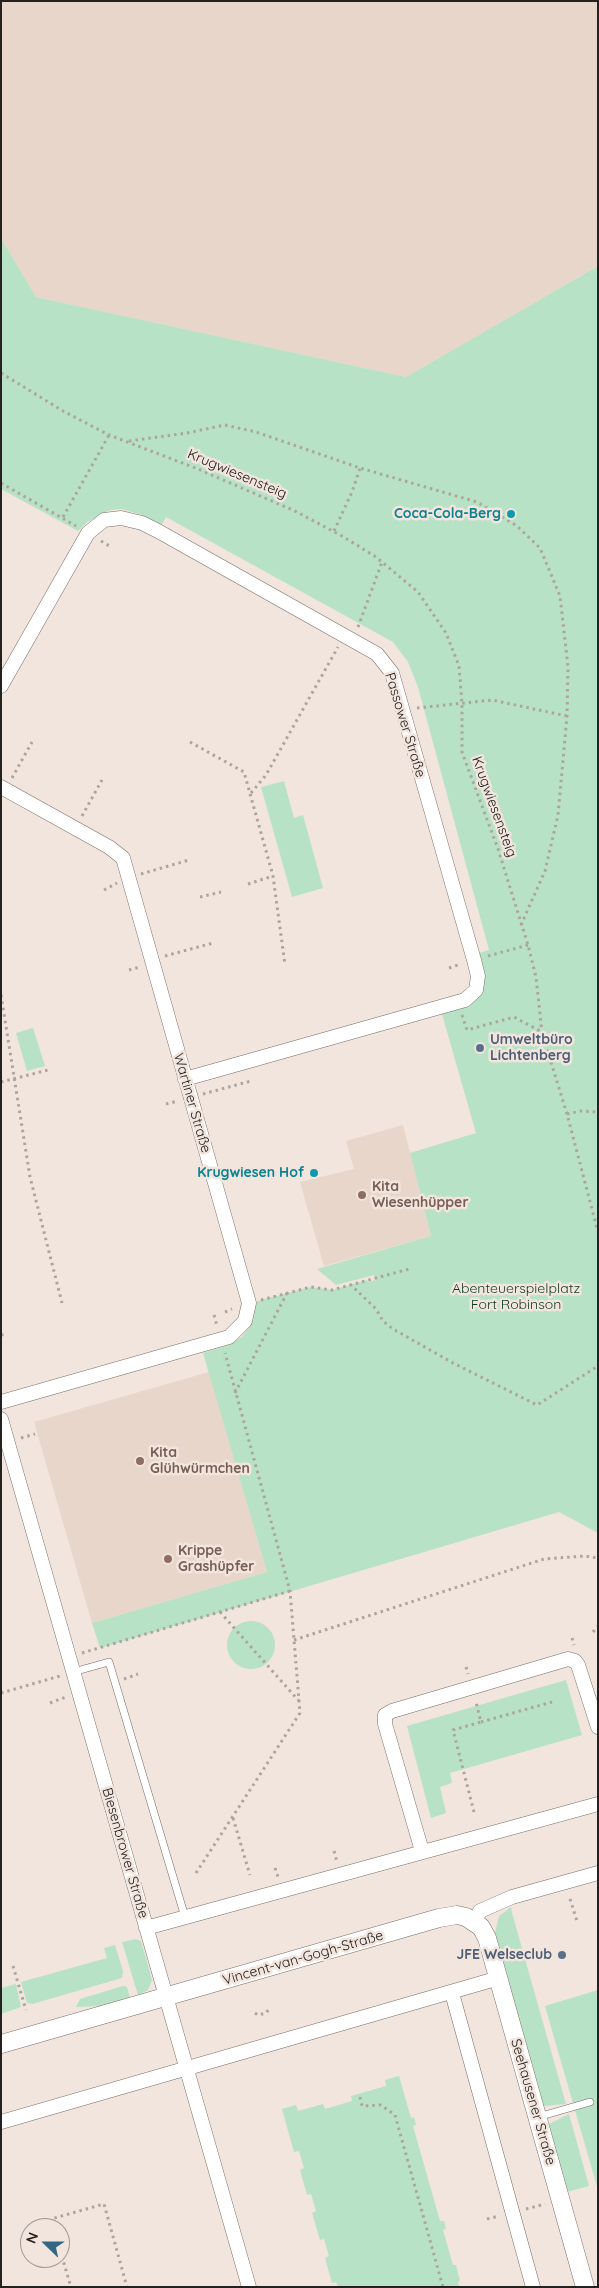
<!DOCTYPE html>
<meta charset="utf-8">
<style>
body{margin:0}
#map{position:relative;width:599px;height:2288px;overflow:hidden;background:#f1e5de;font-family:Quicksand,sans-serif}
canvas{display:block}
.frame{position:absolute;inset:0;border:2px solid #25211f;pointer-events:none}
.north{position:absolute;left:20px;top:2218px;width:50px;height:50px;box-sizing:border-box;background:#f1e5de;border:1px solid #9f9792;border-radius:50%;rotate:292deg;font-size:14px;font-weight:700;line-height:20px;text-align:center;color:#25211f}
.north::after{content:'';display:block;margin:auto;width:18px;height:22px;background:#336884;clip-path:polygon(50% 0,100% 100%,50% 72%,0 100%)}
</style>
<div id="map">
<canvas width="599" height="2288"></canvas>
<div class="frame"></div>
<div class="north">N</div>
</div>
<script>
const ctx = document.querySelector('canvas').getContext('2d');
ctx.lineJoin = 'round';
function paint(path, color) { ctx.fillStyle = color; ctx.fill(path, 'evenodd'); }
const toPath = rows => new Path2D(rows.map(r => 'M' + r).join(''));
function strokePath(path, color, width, dash) { ctx.strokeStyle = color; ctx.lineWidth = width; ctx.lineCap = dash ? 'butt' : 'round'; ctx.setLineDash(dash || []); ctx.stroke(path); }
function drawText(font, color, halo, rows, align = 'center') {
  ctx.font = font + ' Quicksand,sans-serif'; ctx.lineWidth = 5; ctx.setLineDash([]); ctx.textBaseline = 'middle'; ctx.strokeStyle = halo; ctx.fillStyle = color; for (const [text, x, y, turn = 0] of rows) {
    ctx.save(); ctx.translate(x, y); ctx.rotate((+turn || 0) * Math.PI / 180); ctx.textAlign = isNaN(turn) ? turn : align; if (halo) ctx.strokeText(text, 0, 0); ctx.fillText(text, 0, 0); ctx.restore();
  }
}
const built = toPath([
 [1,1,598,1,598,266,406,377,36,297,1,238],
 [403,1125,431,1236,324,1266,300,1182,354,1169,346,1141],
 [209,1372,267,1572,92,1623,34,1422]
]);
const green = toPath([
 [1,238,36,297,406,377,598,266,598,1533,559,1512,100,1648,92,1623,267,1572,203,1353,229,1345,242,1337,253,1322,257,1301,311,1287,332,1290,367,1280,368,1282,376,1280,374,1275,336,1285,317,1269,431,1236,410,1153,476,1133,442,1014,469,1006,481,994,485,977,479,953,489,950,418,687,408,662,393,642,166,517,161,526,142,515,122,509,110,510,87,522,78,531,1,489],
 [284,781,294,818,303,815,323,888,292,897,261,787],
 [33,1028,45,1066,27,1071,16,1033],
 '227 1645a24 24 0 1 1 48 0a24 24 0 1 1-48 0Z',
 [566,1680,582,1735,450,1773,452,1783,440,1787,446,1813,431,1818,407,1726],
 [511,1907,512,1913,566,2104,543,2106,495,1933,499,1916],
 [136,1939,141,1941,152,1980,148,1990,138,1995,122,1942],
 [115,1945,123,1971,122,1978,32,2004,27,2003,21,1982,107,1958,104,1948],
 [16,1984,21,2007,1,2014,1,1988],
 [123,1986,127,1987,130,1998,99,2006,76,2007,80,1999],
 [598,1990,598,2190,545,2006],
 [399,2076,411,2118,414,2117,416,2125,413,2126,440,2221,444,2221,446,2229,443,2230,453,2265,456,2265,460,2281,458,2282,459,2287,338,2287,336,2282,332,2283,325,2258,329,2256,324,2239,320,2240,312,2213,316,2211,311,2194,307,2195,300,2170,304,2168,299,2151,294,2152,282,2109,296,2105,298,2111,323,2104,325,2109,352,2101,351,2096,386,2086,385,2080],
 [569,2114,589,2186,567,2192,549,2124]
]);
const path = toPath([
 [1,373,63,411,109,435,198,469,295,511,342,536,376,557,418,592,446,633,459,666,462,704,462,752,498,849,528,945,536,977,542,1033,567,1114,598,1232],
 [129,441,187,433,225,425,256,432,360,468,477,502,517,526,540,548,560,596,568,667,567,716,558,815,545,871,521,925],
 [1,483,76,526],
 [63,517,109,435],
 [334,531,352,492,360,468],
 [101,541,111,547],
 [358,627,382,562],
 [417,708,492,700,567,716],
 [190,742,244,772,273,876,285,965],
 [12,778,32,742],
 [251,793,266,775,338,647],
 [82,816,102,780],
 [141,874,189,860],
 [248,884,273,876],
 [104,890,117,883],
 [200,897,221,892],
 [165,956,213,943],
 [488,956,528,945],
 [449,968,461,964],
 [129,970,140,967],
 [1,995,30,1177,62,1303],
 [462,1015,467,1030,514,1017,542,1032],
 [1,1082,48,1070],
 [203,1094,251,1081],
 [166,1104,178,1101],
 [567,1114,581,1111,598,1112],
 [350,1284,376,1309,383,1321,393,1329,453,1363,537,1405,598,1366],
 [261,1300,311,1287,332,1290,409,1269],
 [225,1312,232,1309],
 [214,1315,217,1326],
 [1,1335,6,1334],
 [235,1393,287,1293],
 [21,1438,35,1434],
 [220,1612,299,1701],
 [593,1632,598,1626],
 [572,1638,574,1645],
 [294,1640,544,1559,585,1556,598,1558],
 [82,1653,290,1591],
 [466,1667,468,1674],
 [124,1679,138,1674],
 [1,1693,60,1676],
 [50,1703,66,1697],
 [481,1722,552,1702],
 [474,1812,453,1730,481,1722,476,1702],
 [233,1818,250,1875],
 [334,1851,337,1862],
 [275,1868,278,1877],
 [196,1873,300,1713,290,1591,225,1353],
 [570,1899,577,1921],
 [13,1966,26,2010],
 [255,2013,258,2015,266,2013,269,2009],
 [360,2097,362,2106,381,2105,395,2115,443,2287],
 [526,2209,545,2204],
 [487,2219,499,2216],
 [54,2228,51,2219,104,2204,127,2287],
 [60,2250,71,2287]
]);
const service = toPath([
 [73,1672,109,1662,185,1917],
 [538,2117,590,2102]
]);
const minor = toPath([
 [1,686,88,533,104,520,121,518,142,523,158,531,377,654,392,673,474,960,478,976,476,990,465,1000,185,1079],
 [1,787,109,847,123,858,249,1303,245,1321,229,1337,1,1402],
 [1,1419,249,2287],
 [422,1851,385,1724,385,1715,392,1711,568,1659,575,1661,578,1665,598,1727],
 [475,1921,480,1911,512,1897,598,1873],
 [146,1928,598,1804],
 [452,1993,533,2287],
 [1,2122,499,1978]
]);
const tertiary = toPath([
 [1,2044,439,1918,457,1915,466,1917,481,1927,487,1938,585,2287]
]);
const markers = [
 [511,514,5,"#0f9aa8"],
 [480,1048,5,"#5c6f8a"],
 [314,1173,5,"#0f9aa8"],
 [362,1195,5,"#8d6e63"],
 [140,1461,5,"#8d6e63"],
 [168,1559,5,"#8d6e63"],
 [562,1955,5,"#5c6f8a"]
];
const streetNames = [
 ["Krugwiesensteig",237,474,23],
 ["Passower Straße",405,725,73],
 ["Krugwiesensteig",494,807,70],
 ["Wartiner Straße",192,1103,74],
 ["Biesenbrower Straße",125,1853,74],
 ["Vincent-van-Gogh-Straße",303,1958,-16],
 ["Seehausener Straße",533,2102,74]
];
const cultureNames = [
 ["Coca-Cola-Berg",501,514],
 ["Krugwiesen Hof",304,1173]
];
const serviceNames = [
 ["Umweltbüro",490,1040],
 ["Lichtenberg",490,1056],
 ["JFE Welseclub",552,1955,"right"]
];
const educationNames = [
 ["Kita",372,1187],
 ["Wiesenhüpper",372,1203],
 ["Kita",150,1453],
 ["Glühwürmchen",150,1469],
 ["Krippe",178,1551],
 ["Grashüpfer",178,1567]
];
const parkNames = [
 ["Abenteuerspielplatz",516,1289],
 ["Fort Robinson",516,1305]
];
paint(built, '#e8d6ca');
paint(green, '#b7e2c5');
strokePath(service, '#776d67', 8);
strokePath(minor, '#776d67', 15);
strokePath(tertiary, '#776d67', 19);
strokePath(path, '#ada49e', 3, [2.5, 4]);
strokePath(service, '#fff', 7);
strokePath(minor, '#fff', 14);
strokePath(tertiary, '#fff', 18);
for (const [x, y, r, color] of markers) { const dot = new Path2D(); dot.arc(x, y, r, 0, 2 * Math.PI); ctx.fillStyle = color; ctx.fill(dot); strokePath(dot, '#f1e5de', 2); }
drawText('14px', '#25211f', '#f1e5de', streetNames);
drawText('bold 14px', '#0d838f', '#f1e5de', cultureNames, 'right');
drawText('bold 14px', '#4e5e75', '#f1e5de', serviceNames, 'left');
drawText('bold 14px', '#785e54', '#f1e5de', educationNames, 'left');
drawText('14px', '#0a3b22', '#f1e5de', parkNames);
</script>
